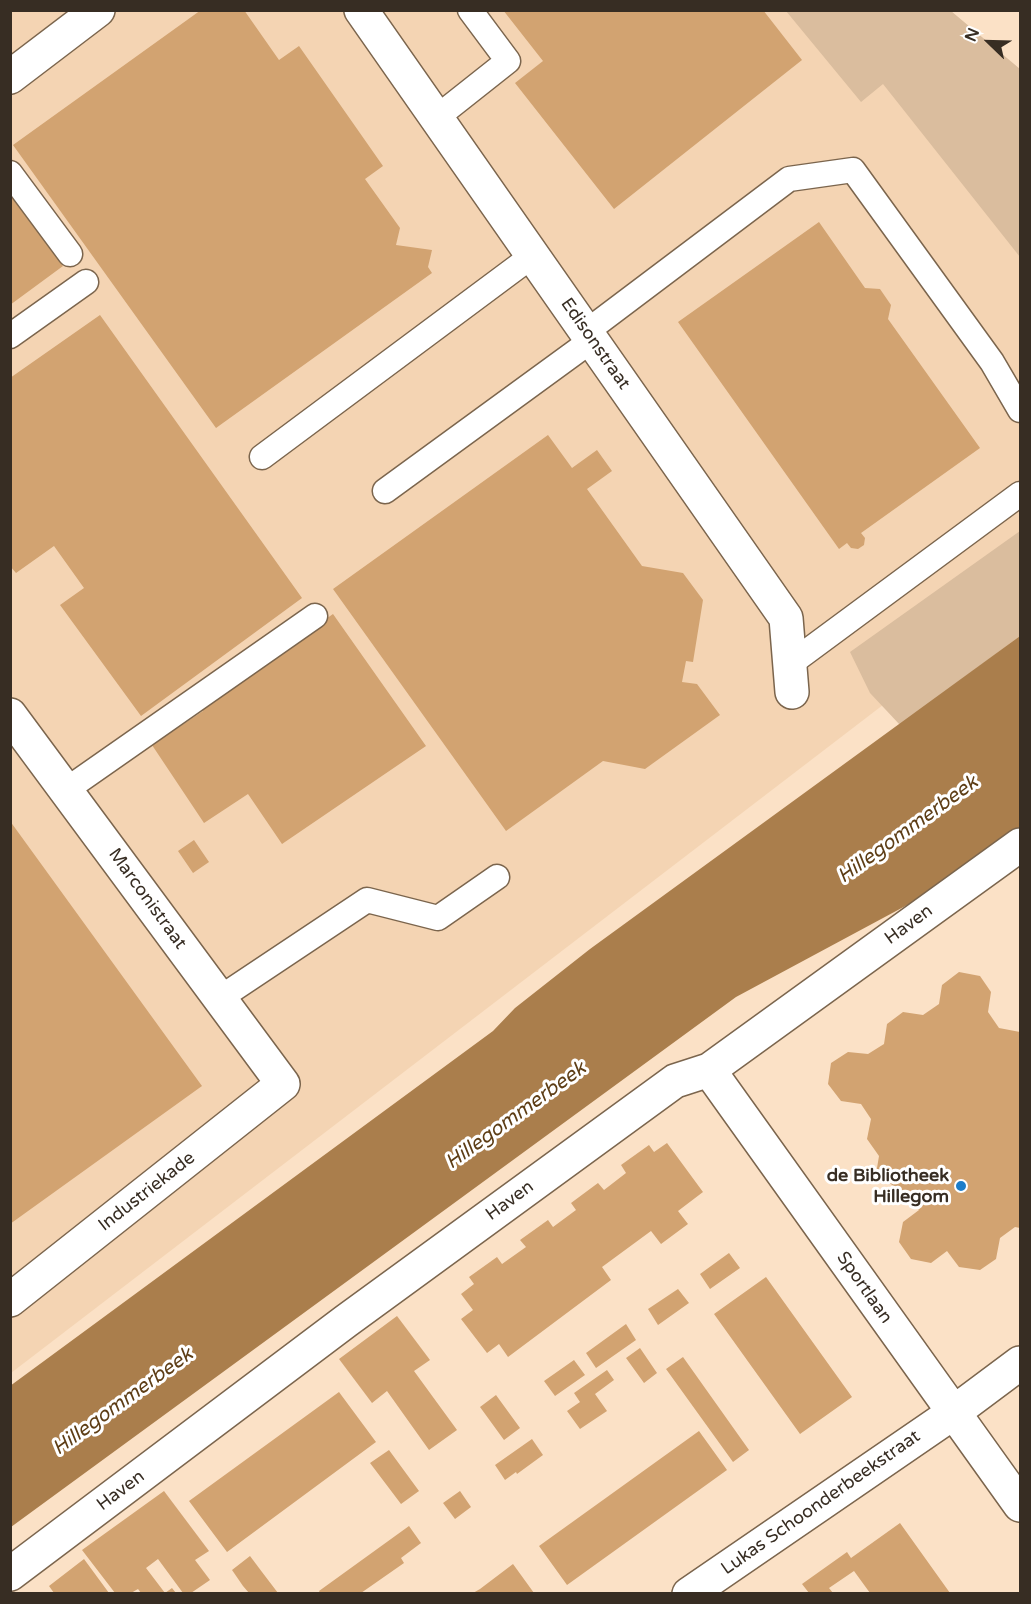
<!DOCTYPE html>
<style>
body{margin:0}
#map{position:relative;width:1031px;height:1604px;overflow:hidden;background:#fbe1c6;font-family:"Varela Round",sans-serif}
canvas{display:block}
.frame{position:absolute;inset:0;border:12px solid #372d23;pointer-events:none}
.north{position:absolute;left:959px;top:12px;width:60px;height:60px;-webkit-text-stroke:4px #fff;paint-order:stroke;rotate:293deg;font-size:16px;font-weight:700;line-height:24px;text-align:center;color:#372d23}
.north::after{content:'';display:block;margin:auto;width:21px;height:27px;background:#372d23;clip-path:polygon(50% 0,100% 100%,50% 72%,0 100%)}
</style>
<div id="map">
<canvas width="1031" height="1604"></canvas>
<div class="frame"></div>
<div class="north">N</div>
</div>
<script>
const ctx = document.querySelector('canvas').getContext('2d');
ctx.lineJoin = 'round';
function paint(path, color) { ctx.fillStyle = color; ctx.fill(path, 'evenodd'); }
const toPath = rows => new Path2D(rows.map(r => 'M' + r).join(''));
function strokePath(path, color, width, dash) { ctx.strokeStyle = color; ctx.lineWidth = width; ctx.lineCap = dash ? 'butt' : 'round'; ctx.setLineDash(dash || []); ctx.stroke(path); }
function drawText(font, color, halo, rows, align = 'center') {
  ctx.font = font + ' "Varela Round",sans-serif'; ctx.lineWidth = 6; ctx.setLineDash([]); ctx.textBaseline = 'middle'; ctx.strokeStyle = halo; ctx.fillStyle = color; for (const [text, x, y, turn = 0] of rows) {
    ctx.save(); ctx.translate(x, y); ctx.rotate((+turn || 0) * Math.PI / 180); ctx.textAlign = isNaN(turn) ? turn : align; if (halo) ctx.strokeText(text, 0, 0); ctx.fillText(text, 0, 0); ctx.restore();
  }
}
const built = toPath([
 [11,11,915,11,1020,130,1020,600,11,1373]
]);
const green = toPath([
 [786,11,951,11,1020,69,1020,257,883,84,861,102],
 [1020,531,1020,636,900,725,870,693,850,652]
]);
const water = toPath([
 [1020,636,1020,827,937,889,736,997,11,1527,10,1386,493,1031,515,1008,590,949]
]);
const building = toPath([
 [201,10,244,10,279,60,299,46,383,166,365,179,400,228,396,245,432,250,428,267,432,273,216,428,13,145],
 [503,10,763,10,802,60,614,209,515,83,543,61],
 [10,195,63,266,10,305],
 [819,222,865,288,880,289,891,305,888,319,980,448,861,533,865,538,864,545,858,549,851,548,847,543,839,549,678,322],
 [100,315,302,598,141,716,60,605,84,588,54,546,16,573,10,566,10,378],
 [548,435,572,468,597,450,612,471,587,489,642,566,683,573,703,600,693,662,686,661,682,682,697,684,720,715,645,769,603,761,506,831,333,589],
 [333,614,426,746,282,844,248,794,204,823,152,745,203,711,201,709,235,683],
 [10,821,202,1086,10,1224],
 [194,840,209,862,193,873,178,851],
 [959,972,980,976,991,992,988,1012,999,1028,1020,1032,1020,1228,1015,1227,1000,1238,996,1259,980,1270,959,1267,947,1251,931,1263,911,1259,899,1242,903,1222,919,1210,907,1195,876,1174,879,1156,867,1139,871,1119,861,1104,841,1101,828,1084,831,1063,848,1052,868,1054,884,1044,887,1024,903,1012,923,1015,939,1004,942,985],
 [667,1143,703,1192,678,1211,688,1224,661,1244,651,1231,602,1267,611,1280,508,1357,499,1344,487,1353,461,1319,473,1310,461,1294,474,1284,469,1277,497,1257,502,1264,526,1247,520,1240,548,1220,553,1227,576,1210,571,1203,598,1183,604,1190,626,1173,621,1165,649,1145,654,1152],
 [729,1253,740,1268,710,1289,700,1274],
 [766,1277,852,1397,800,1434,714,1314],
 [678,1289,689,1303,658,1325,648,1309],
 [397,1316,430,1360,414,1371,457,1430,429,1450,387,1391,372,1403,339,1359],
 [626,1324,636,1340,596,1368,586,1353],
 [640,1348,657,1373,644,1383,626,1358],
 [683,1357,749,1450,733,1462,666,1369],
 [574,1360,585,1375,555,1396,544,1381],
 [607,1370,614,1380,595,1394,607,1411,580,1429,567,1411,580,1402,574,1393],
 [339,1392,376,1442,227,1552,189,1501],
 [496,1395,520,1428,504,1440,480,1407],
 [699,1431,727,1470,567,1585,539,1546],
 [532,1439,543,1455,517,1474,516,1472,505,1480,495,1465],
 [389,1450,419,1491,401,1504,370,1463],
 [164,1491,209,1551,195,1560,210,1580,191,1593,183,1593,158,1559,146,1568,165,1593,172,1588,176,1593,141,1593,138,1589,131,1593,115,1593,82,1550],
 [460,1491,471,1507,455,1519,443,1503],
 [900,1523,950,1593,870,1593,854,1571,829,1588,833,1593,809,1593,802,1584,847,1552,851,1558],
 [409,1526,421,1543,401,1558,404,1563,361,1593,320,1593,319,1591],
 [250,1556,262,1572,278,1593,249,1593,243,1586,232,1570],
 [84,1559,109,1593,54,1593,49,1586],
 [513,1564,534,1593,473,1593,480,1589]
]);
const lane = toPath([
 [436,118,508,61,470,10],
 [10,173,70,254],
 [586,332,789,179,853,170,992,362,1020,410],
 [10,336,86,282],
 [262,457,532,256],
 [385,491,592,340],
 [790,664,1020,494],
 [66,790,315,616],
 [220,998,367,900,438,918,497,877]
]);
const street = toPath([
 [361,10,786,618,792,692],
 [10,77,98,10],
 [10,715,283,1084,10,1300],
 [709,1070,1020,1505],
 [10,1574,346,1321,675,1081,709,1070,1020,845],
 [689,1594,953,1413,1020,1363]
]);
const markers = [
 [961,1186,6,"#1c7dc9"]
];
const streetNames = [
 ["Edisonstraat",595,344,55],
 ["Marconistraat",147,899,54],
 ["Haven",909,925,-36],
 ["Industriekade",147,1192,-38],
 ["Haven",510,1201,-36],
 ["Sportlaan",864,1288,55],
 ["Haven",121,1491,-37],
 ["Lukas Schoonderbeekstraat",821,1503,-35]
];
const poiNames = [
 ["de Bibliotheek",949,1176],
 ["Hillegom",949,1197]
];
const waterNames = [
 ["Hillegommerbeek",908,830,-36],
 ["Hillegommerbeek",516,1116,-36],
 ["Hillegommerbeek",123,1402,-36]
];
paint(built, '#f4d4b3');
paint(green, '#dabd9e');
paint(water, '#aa7e4c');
paint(building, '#d2a371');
strokePath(lane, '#7b654d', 27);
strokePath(street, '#7b654d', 36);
strokePath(lane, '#fff', 24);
strokePath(street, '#fff', 33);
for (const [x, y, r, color] of markers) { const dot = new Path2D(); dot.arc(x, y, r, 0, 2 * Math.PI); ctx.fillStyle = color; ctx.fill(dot); strokePath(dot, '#fff', 2); }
drawText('18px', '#372d23', '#fff', streetNames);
drawText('bold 18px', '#372d23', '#fff', poiNames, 'right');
drawText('italic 20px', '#5d3d15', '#fff', waterNames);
</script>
